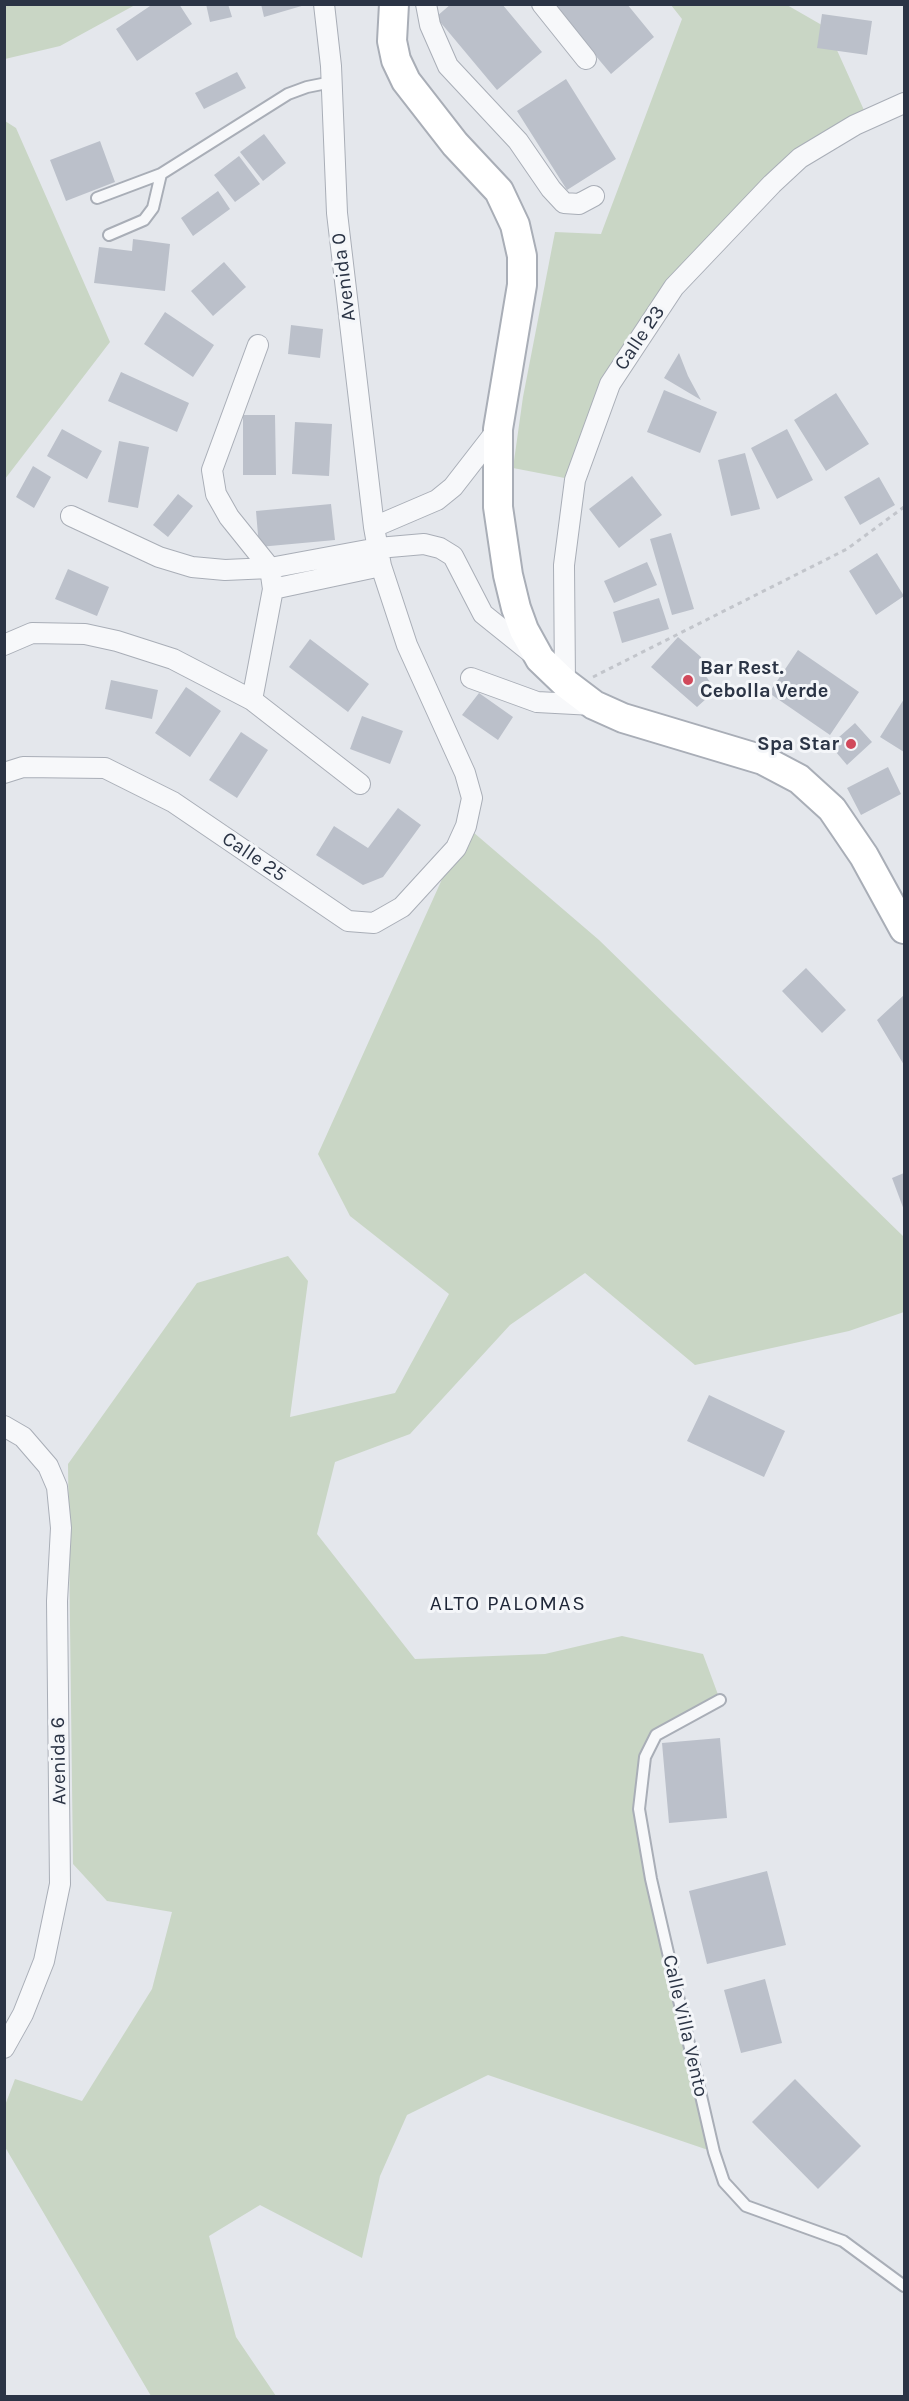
<!DOCTYPE html>
<style>
body{margin:0}
#map{position:relative;width:909px;height:2401px;overflow:hidden;background:#e4e7ec;font-family:Karla,sans-serif}
canvas{display:block}
.frame{position:absolute;inset:0;border:6px solid #2b3445;pointer-events:none}
</style>
<div id="map">
<canvas width="909" height="2401"></canvas>
<div class="frame"></div>
</div>
<script>
const ctx = document.querySelector('canvas').getContext('2d');
ctx.lineJoin = 'round';
function paint(path, color) { ctx.fillStyle = color; ctx.fill(path, 'evenodd'); }
const toPath = rows => new Path2D(rows.map(r => 'M' + r).join(''));
function strokePath(path, color, width, dash) { ctx.strokeStyle = color; ctx.lineWidth = width; ctx.lineCap = dash ? 'butt' : 'round'; ctx.setLineDash(dash || []); ctx.stroke(path); }
function drawText(font, color, halo, rows, align = 'center') {
  ctx.font = font + ' Karla,sans-serif'; ctx.lineWidth = 6; ctx.setLineDash([]); ctx.textBaseline = 'middle'; ctx.strokeStyle = halo; ctx.fillStyle = color; for (const [text, x, y, turn = 0] of rows) {
    ctx.save(); ctx.translate(x, y); ctx.rotate((+turn || 0) * Math.PI / 180); ctx.textAlign = isNaN(turn) ? turn : align; if (halo) ctx.strokeText(text, 0, 0); ctx.fillText(text, 0, 0); ctx.restore();
  }
}
const green = toPath([
 [4,5,5,4,135,5,60,46,5,59],
 [671,5,787,5,827,28,868,119,740,215,610,384,575,480,513,468,523,397,555,232,601,234,682,19],
 [5,121,16,128,110,342,5,479],
 [466,826,599,940,904,1237,904,1312,849,1331,695,1365,585,1273,510,1325,410,1434,335,1462,317,1534,415,1659,545,1654,622,1636,703,1654,720,1700,656,1735,645,1757,639,1809,714,2152,488,2075,407,2115,380,2176,362,2258,260,2205,209,2236,236,2337,276,2396,151,2396,5,2147,4,2108,15,2079,82,2101,152,1989,172,1912,107,1901,73,1864,68,1464,197,1283,288,1256,308,1281,290,1417,395,1393,449,1294,350,1216,318,1154]
]);
const building = toPath([
 [153,4,179,4,192,24,137,61,116,29],
 [206,4,228,4,232,17,210,22],
 [261,4,305,4,305,5,264,17],
 [451,4,502,4,542,52,497,90,436,17],
 [552,4,627,4,654,37,611,74],
 [822,14,872,21,867,55,817,48],
 [237,72,246,88,204,109,195,93],
 [566,79,616,159,567,190,517,111],
 [264,134,286,163,263,181,240,152],
 [100,141,115,182,66,201,50,160],
 [239,156,260,184,235,202,214,175],
 [218,191,230,209,193,236,181,218],
 [133,239,170,244,165,291,94,283,99,247,132,251],
 [224,262,246,287,213,316,191,291],
 [165,312,214,345,193,377,144,344],
 [291,325,323,329,320,358,288,354],
 [679,353,688,376,701,400,664,378],
 [121,372,189,403,177,432,108,401],
 [664,390,717,412,700,453,647,432],
 [836,393,869,444,826,471,794,420],
 [243,415,275,415,276,475,243,475],
 [295,422,332,424,329,476,292,474],
 [62,429,102,451,87,479,47,456],
 [787,429,813,480,777,499,751,448],
 [119,441,149,447,138,508,108,502],
 [745,453,760,509,731,516,718,460],
 [33,466,51,477,34,508,16,497],
 [632,476,662,515,619,548,589,509],
 [879,477,895,505,860,525,844,497],
 [178,494,193,506,168,537,153,525],
 [331,504,335,540,259,547,256,511],
 [671,533,694,609,672,615,650,539],
 [877,553,904,596,876,615,849,571],
 [647,562,657,585,614,603,604,581],
 [68,569,109,587,97,616,55,599],
 [659,598,669,629,622,643,613,612],
 [678,637,701,657,702,671,716,690,697,707,651,667],
 [310,639,369,684,348,712,289,667],
 [798,650,859,692,830,735,769,693],
 [111,680,158,690,152,719,105,709],
 [186,687,221,711,190,757,155,733],
 [479,693,513,717,498,740,462,715],
 [904,699,904,752,880,737],
 [362,716,403,731,390,764,350,749],
 [855,723,872,742,847,765,830,745],
 [241,732,268,750,237,798,209,780],
 [888,767,901,794,861,815,847,788],
 [398,808,421,825,383,877,363,885,316,855,334,826,368,848],
 [806,968,846,1010,822,1033,782,991],
 [904,995,904,1065,877,1020],
 [904,1173,904,1210,892,1178],
 [709,1395,785,1431,764,1477,687,1441],
 [720,1738,727,1818,669,1823,662,1743],
 [767,1871,786,1945,707,1964,689,1891],
 [765,1979,782,2043,741,2053,724,1990],
 [795,2079,861,2146,818,2189,752,2122]
]);
const path = toPath([
 [593,677,847,549,904,507]
]);
const service = toPath([
 [97,198,161,174,288,94,307,87,332,82],
 [109,235,144,220,153,208,161,174],
 [720,1700,656,1735,645,1757,639,1809,651,1879,714,2152,724,2182,746,2206,843,2241,904,2286]
]);
const minor = toPath([
 [426,4,430,25,448,66,518,141,551,189,564,203,579,204,594,196],
 [542,4,586,59],
 [71,516,159,557,192,567,225,570,270,568,378,548,424,544,440,548,453,556,483,614,534,655],
 [374,527,437,500,453,487,498,429],
 [273,589,381,566],
 [4,645,32,633,85,634,117,641,173,659,252,700,360,784],
 [471,678,537,702,593,705],
 [565,683,564,565,575,480,610,384,674,287,772,184,800,158,855,125,904,103],
 [252,700,273,589,270,568,229,517,216,494,212,470,258,345],
 [4,773,23,767,105,768,173,802,348,921,374,923,402,907,456,848,466,826,472,798,465,773,407,645,381,566,374,527,337,213,331,66,324,4],
 [4,1426,23,1437,48,1466,57,1487,61,1528,57,1601,60,1884,44,1961,23,2014,4,2048]
]);
const secondary = toPath([
 [394,4,392,41,396,60,406,81,455,144,499,191,515,225,522,256,522,285,498,429,498,507,508,575,516,608,524,630,540,659,565,683,594,705,623,718,763,760,799,779,832,809,864,856,904,929]
]);
const markers = [
 [688,680,6,"#d1495b"],
 [851,744,6,"#d1495b"]
];
const streetNames = [
 ["Avenida 0",344,277,-97],
 ["Calle 23",640,338,-56],
 ["Calle 25",254,857,34],
 ["Avenida 6",59,1761,-91],
 ["Calle Villa Vento",685,2026,77]
];
const poiNames = [
 ["Bar Rest.",700,668],
 ["Cebolla Verde",700,691],
 ["Spa Star",839,744,"right"]
];
const neighbourhoodNames = [
 ["ALTO PALOMAS",508,1604]
];
paint(green, '#c9d6c5');
paint(building, '#bbc0ca');
strokePath(service, '#a9aeb7', 14);
strokePath(minor, '#a9aeb7', 22);
strokePath(secondary, '#a9aeb7', 32);
strokePath(path, '#c2c5cb', 3, [4.5, 4.5]);
strokePath(service, '#f7f8fa', 10);
strokePath(minor, '#f7f8fa', 20);
strokePath(secondary, '#fff', 28);
for (const [x, y, r, color] of markers) { const dot = new Path2D(); dot.arc(x, y, r, 0, 2 * Math.PI); ctx.fillStyle = color; ctx.fill(dot); strokePath(dot, '#f4f6f9', 2); }
drawText('20px', '#2b3445', '#f4f6f9', streetNames);
drawText('bold 20px', '#2b3445', '#f4f6f9', poiNames, 'left');
ctx.letterSpacing = '1.5px';
drawText('21px', '#1d2536', '#f4f6f9', neighbourhoodNames);
ctx.letterSpacing = '0px';
</script>
